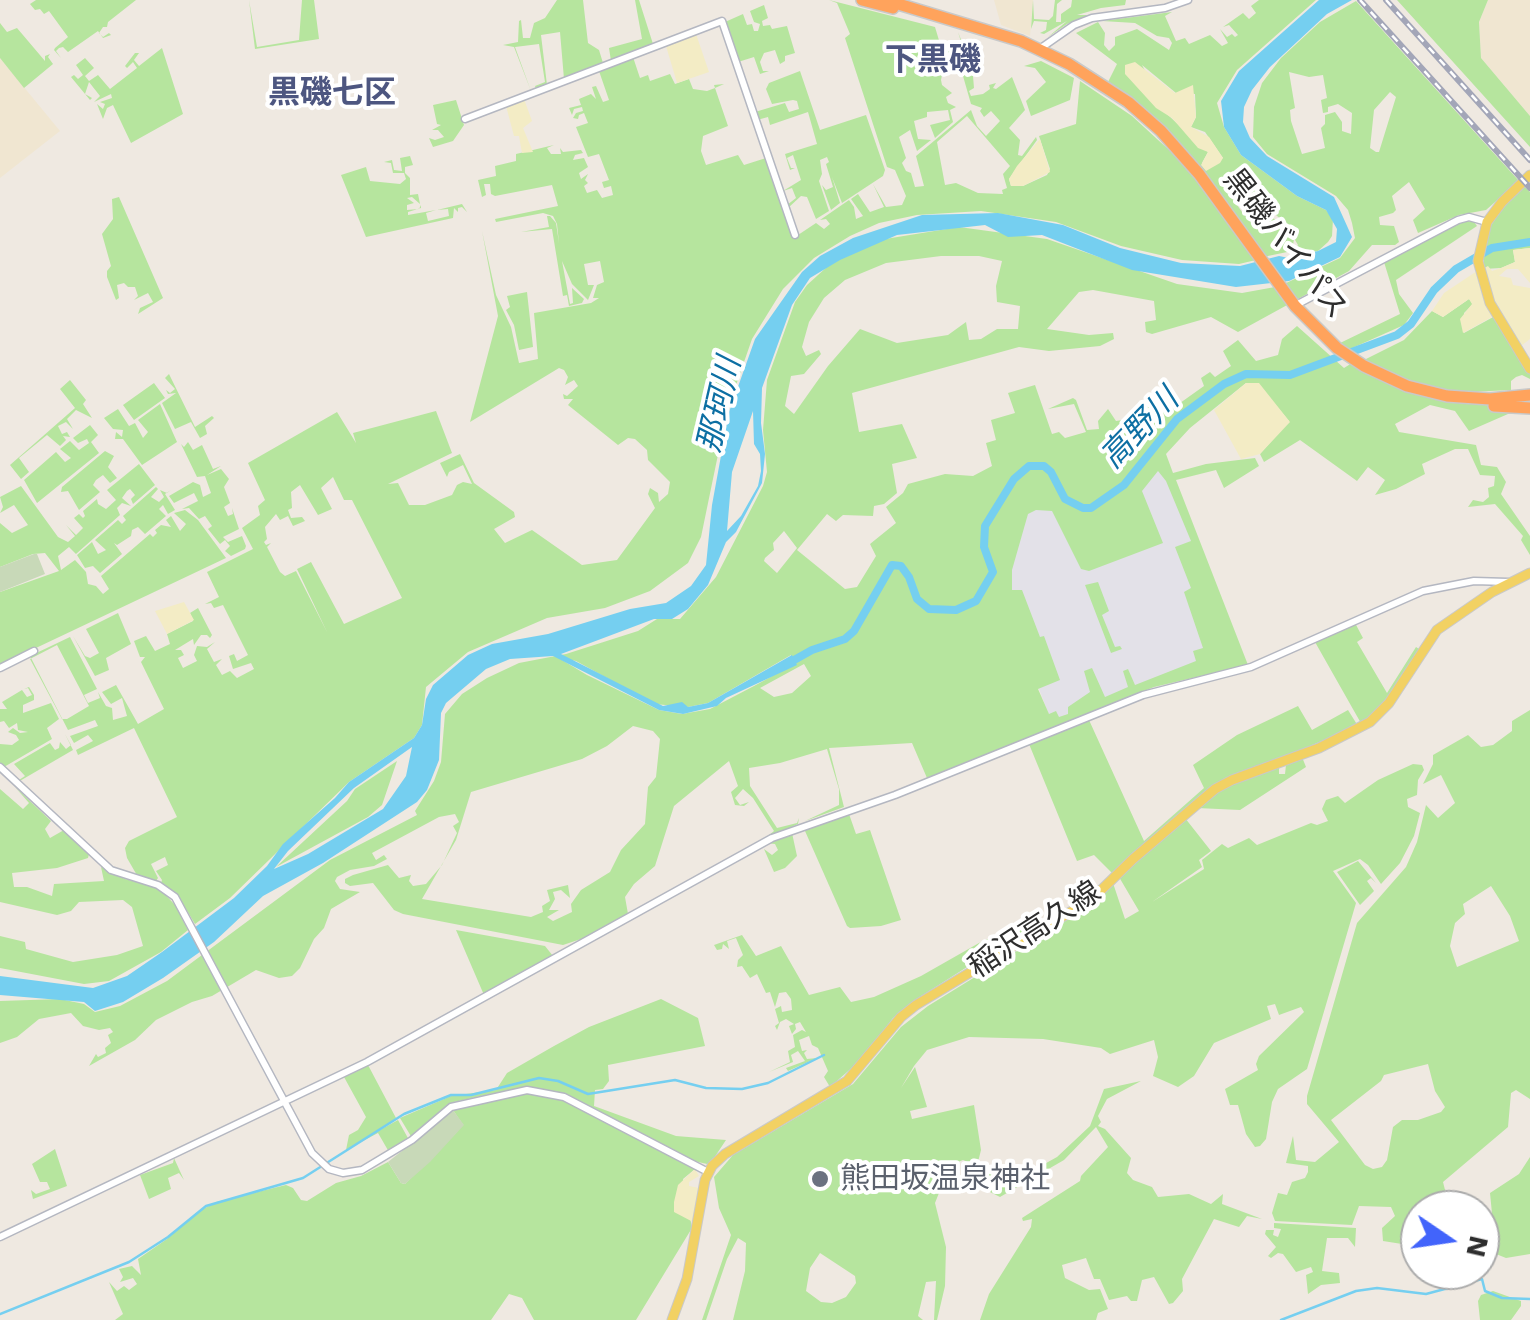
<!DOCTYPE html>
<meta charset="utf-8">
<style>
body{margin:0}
#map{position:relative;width:1530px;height:1320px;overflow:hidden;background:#efe9e1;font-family:"Work Sans",sans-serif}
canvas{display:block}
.north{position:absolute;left:1400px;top:1190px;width:100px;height:100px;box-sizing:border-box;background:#fff;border:2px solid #ababab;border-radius:50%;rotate:103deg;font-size:28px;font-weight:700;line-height:40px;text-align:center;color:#2e2e2e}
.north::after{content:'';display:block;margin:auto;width:35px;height:45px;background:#4264fb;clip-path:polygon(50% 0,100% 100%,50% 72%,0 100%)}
</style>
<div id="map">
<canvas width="1530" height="1320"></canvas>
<div class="north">N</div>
</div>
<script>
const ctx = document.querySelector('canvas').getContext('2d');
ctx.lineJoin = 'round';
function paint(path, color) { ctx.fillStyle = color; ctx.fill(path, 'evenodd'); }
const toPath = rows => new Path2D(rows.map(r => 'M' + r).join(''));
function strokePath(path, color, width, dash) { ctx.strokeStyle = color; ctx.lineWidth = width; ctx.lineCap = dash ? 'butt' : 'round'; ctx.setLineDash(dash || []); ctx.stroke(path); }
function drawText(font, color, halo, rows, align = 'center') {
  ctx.font = font + ' "Work Sans","Noto Sans JP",sans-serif'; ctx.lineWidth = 8; ctx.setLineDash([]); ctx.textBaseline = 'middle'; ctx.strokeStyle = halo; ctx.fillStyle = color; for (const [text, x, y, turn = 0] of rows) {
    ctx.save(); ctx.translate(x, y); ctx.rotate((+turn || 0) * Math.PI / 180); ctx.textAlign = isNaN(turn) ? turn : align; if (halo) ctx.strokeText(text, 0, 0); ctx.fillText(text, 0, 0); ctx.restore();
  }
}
const industrial = toPath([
 [1158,469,1171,482,1243,666,1154,687,1054,728,1005,600,1022,521,1032,506,1135,492]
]);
const education = toPath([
 [994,0,1033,0,1030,36,1001,25],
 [1488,0,1530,0,1530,116,1481,58,1479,22],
 [0,58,60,131,0,178]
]);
const green = toPath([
 [36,0,136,0,108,22,107,27,103,27,99,33,103,37,109,33,111,35,103,38,98,31,68,52,63,47,59,48,56,51,61,58,54,50,55,48,68,37,49,11,44,14,40,9,35,10,30,4],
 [249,0,257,47,299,40,302,0,314,0,319,39,255,49],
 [557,0,583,0,588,43,599,50,603,63,564,79,560,32,541,35,547,85,536,89,535,86,545,82,539,44,515,47,531,91,514,47,503,45,518,42,519,21,521,20,523,38,530,38,534,23,545,18],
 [635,0,639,0,653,44,611,61,609,48,642,39],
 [829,0,935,27,941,47,951,45,955,51,963,48,958,32,964,47,967,46,968,49,955,54,958,66,966,65,968,68,961,72,957,68,942,75,941,80,942,85,952,93,946,97,948,103,956,107,950,110,953,122,935,138,930,125,950,120,948,110,927,112,927,117,914,121,918,139,931,140,917,151,910,130,899,137,906,158,902,163,906,171,911,173,915,187,924,186,916,156,971,110,977,126,986,136,1000,121,991,111,984,117,980,111,982,108,971,104,963,76,966,73,973,76,974,88,969,91,971,96,983,94,990,89,989,85,996,83,993,88,996,89,1012,77,1025,110,1009,128,1020,140,1018,155,1022,156,1036,137,1037,140,1009,179,1011,186,1023,186,1047,175,1050,169,1039,136,1076,124,1080,81,1132,116,1182,162,1256,260,1239,264,1182,260,1121,246,1056,222,981,211,917,215,879,223,850,236,814,258,783,289,752,339,727,411,701,537,688,563,650,591,605,608,547,618,468,652,426,687,422,725,414,738,349,782,230,898,195,924,178,896,161,883,162,880,156,871,168,865,165,857,151,864,158,878,156,881,138,877,127,858,125,848,129,841,177,817,134,728,78,755,76,750,93,741,88,735,74,743,70,736,98,726,95,720,68,730,30,656,70,637,97,689,84,695,88,703,100,698,98,692,106,706,112,708,113,720,127,716,122,698,111,704,102,692,116,685,138,724,164,709,141,662,145,657,140,657,134,641,146,636,155,651,170,644,167,634,193,621,190,613,198,608,212,635,210,638,207,635,201,635,194,645,193,639,175,650,181,650,184,655,178,658,183,668,197,661,194,655,197,646,207,647,215,642,207,649,214,662,222,659,216,665,222,675,230,671,237,678,254,669,251,663,233,669,229,656,234,654,237,661,248,655,223,605,214,608,211,603,205,604,219,597,207,572,253,549,242,528,260,515,258,506,265,500,248,463,337,412,356,443,353,433,436,411,452,453,388,484,398,483,409,505,425,505,452,495,457,485,463,482,472,484,463,465,449,472,447,477,440,463,460,454,474,483,514,512,515,517,494,529,505,543,532,530,582,565,617,560,655,508,648,494,650,488,658,493,659,502,668,494,670,482,648,460,647,450,635,439,628,438,618,445,568,405,573,399,564,399,563,394,567,396,578,386,574,380,565,385,568,377,564,370,559,368,470,422,498,316,482,231,496,295,511,327,519,363,538,359,534,313,591,303,599,298,593,298,597,285,604,282,600,261,584,264,588,285,594,285,588,300,572,284,562,261,570,304,573,303,572,288,584,299,582,303,569,306,567,295,563,296,552,229,521,232,549,227,547,216,550,216,556,223,559,243,557,224,553,216,543,213,496,222,495,219,558,206,552,185,495,196,491,194,490,184,484,184,486,195,482,197,478,180,496,176,495,166,516,161,516,154,554,145,547,148,551,154,561,154,560,148,563,152,581,150,583,153,575,155,573,160,584,158,588,167,579,173,581,179,588,174,585,180,588,183,584,186,587,193,597,190,602,198,613,195,611,186,604,188,602,182,609,180,599,154,588,157,576,127,588,123,584,113,579,115,578,119,573,118,576,113,583,111,582,107,574,109,572,115,569,108,581,105,579,99,591,94,596,99,592,87,596,86,603,102,609,100,599,71,633,57,640,78,648,75,650,81,670,74,675,84,689,79,693,89,707,91,715,88,714,85,724,84,715,88,728,126,703,136,701,151,706,165,738,155,744,165,766,158,795,237,816,223,824,229,830,224,826,219,820,220,849,200,854,207,856,219,863,216,851,199,858,194,870,212,884,207,873,184,886,207,902,205,906,196,895,170,887,167,845,38,850,34,837,3],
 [967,116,1010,166,1003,174,1007,188,1002,190,1003,194,978,193,956,183,945,185,937,142],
 [333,477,344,500,352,500,402,598,344,624,311,562,297,569,327,632,296,571,285,576,280,572,267,547,271,543,266,545,264,542,267,539,265,527,276,514,280,520,288,516,293,526,305,521,302,517,291,518,288,510,292,508,291,492,300,485,318,515,332,509,321,488],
 [57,645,89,706,67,719,62,719,30,659],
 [1033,0,1034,19,1049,20,1053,16,1055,0,1062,0,1057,4,1056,22,1061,22,1061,14,1071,7,1072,0,1126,0,1125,5,1101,8,1077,15,1088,15,1067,24,1048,37,1067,21,1044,34,1040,33,1046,30,1047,22,1034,21,1031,29],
 [1259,0,1316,0,1237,70,1217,103,1224,127,1241,155,1297,196,1326,210,1333,219,1332,236,1328,242,1318,251,1295,256,1293,253,1298,245,1285,223,1276,215,1245,210,1236,198,1235,202,1242,212,1275,219,1294,239,1292,251,1263,257,1133,102,1108,82,1117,64,1076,33,1098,22,1105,33,1104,45,1109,51,1115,45,1115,37,1137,29,1169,50,1172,43,1169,38,1157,36,1135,23,1102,21,1172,12,1165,16,1176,41,1185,38,1189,44,1210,35,1222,46,1228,43,1220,29,1227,37,1232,34,1235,37,1238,35,1229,25,1223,27,1243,13,1249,19,1256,13,1251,6],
 [1142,65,1176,93,1195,94,1196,117,1191,127,1205,132,1223,158,1202,163,1208,152,1168,115],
 [1397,0,1488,0,1479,22,1481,58,1530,116,1530,147],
 [1356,1,1519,181,1486,210,1459,215,1418,233,1413,220,1425,209,1409,182,1392,196,1396,210,1393,213,1379,217,1380,225,1394,226,1399,242,1395,245,1372,245,1349,271,1296,300,1284,284,1340,258,1355,238,1352,223,1348,210,1336,196,1267,154,1253,137,1254,107,1262,83,1281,58,1320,22],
 [1289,72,1309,77,1323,75,1327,98,1321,100,1323,113,1328,112,1328,107,1338,104,1352,113,1351,134,1342,131,1342,122,1335,112,1325,115,1325,124,1321,128,1325,148,1302,154,1291,121,1290,110,1295,108],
 [1390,92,1396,97,1379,152,1376,152,1370,148,1374,110],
 [764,5,768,18,762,21,763,26,770,25,772,29,787,26,795,53,785,56,785,61,780,64,775,50,764,53,760,62,763,71,769,71,760,74,754,57,738,62,725,22,743,14,747,25,752,24,754,31,758,31,760,24,754,22,750,11],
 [0,23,7,32,17,28,45,61,45,56,50,54,48,57,53,64,24,88,0,58],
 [162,48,183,114,131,143,113,105,107,108,103,119,97,104,103,109,105,104,100,102,112,98,111,94,94,102,100,96,89,82,85,94,92,98,90,100,71,77,74,75,78,79,83,75,76,65,85,58,94,68,85,76,89,81,98,75,110,89,137,68,133,62,127,68,125,66,135,53,139,53,134,60,139,66],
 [1041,61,1074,78,1070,100,1031,116,1026,101,1046,82,1035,68,1024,66],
 [800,71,820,130,866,115,885,170,883,176,842,203,832,177,840,203,831,210,822,185,826,190,833,187,826,164,829,162,827,157,820,160,822,174,819,181,829,211,816,219,807,197,801,196,788,208,787,205,796,198,792,188,783,191,801,180,793,155,787,158,791,168,795,168,790,170,785,154,817,144,808,112,770,125,768,117,757,120,755,112,785,103,789,112,799,109,797,101,793,100,772,104,766,89,769,83],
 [456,100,464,125,453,141,433,147,429,138,435,140,444,137,438,130,432,130,441,125,437,124,433,105],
 [410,156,413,165,405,167,405,173,410,178,410,195,418,194,420,204,412,197,407,198,414,203,407,205,407,210,419,209,421,205,421,208,408,212,408,215,436,210,426,213,428,221,449,216,448,209,437,210,462,204,467,212,462,207,458,208,458,212,454,208,453,218,366,237,341,175,366,167,370,181,400,184,406,179,404,173,393,173,391,163,384,162,392,160,394,170,402,171,400,158],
 [1524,186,1530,192,1530,248,1513,250,1515,262,1501,268,1483,269,1486,233,1503,207],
 [119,197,163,298,138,314,140,308,153,302,148,293,134,300,138,296,135,287,128,287,124,283,117,285,119,298,116,300,107,277,107,271,111,266,102,234,113,219,112,199],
 [1465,221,1474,222,1477,226,1396,280,1399,294,1413,313,1404,325,1350,349,1338,344,1400,314,1384,262],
 [959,227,1047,239,1177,284,1242,293,1275,287,1289,304,1238,332,1211,317,1152,334,1146,332,1145,322,1156,320,1154,301,1093,290,1079,292,1047,329,1089,335,1113,333,1114,339,1100,346,1049,351,1019,347,852,393,859,432,902,424,917,458,892,464,897,493,884,504,874,506,873,516,843,515,836,521,827,514,797,550,845,589,857,587,876,556,870,544,896,523,886,507,903,493,908,484,945,474,973,476,992,466,986,443,996,440,991,420,1015,413,1008,393,1035,385,1052,434,1059,432,1065,438,1086,432,1074,404,1048,409,1073,398,1076,400,1087,430,1099,429,1098,421,1108,409,1116,421,1129,419,1137,427,1136,434,1142,433,1152,425,1145,414,1135,417,1150,406,1166,413,1204,386,1201,378,1210,372,1215,377,1231,366,1223,351,1238,340,1256,361,1278,355,1282,339,1297,326,1344,368,1352,363,1397,386,1530,398,1530,414,1508,414,1469,431,1455,411,1430,405,1395,424,1399,432,1476,445,1481,465,1497,467,1506,482,1501,494,1530,536,1530,555,1521,540,1523,536,1495,504,1468,507,1473,500,1483,502,1489,497,1488,488,1494,486,1495,476,1480,475,1468,449,1455,449,1422,464,1425,474,1396,489,1375,495,1385,480,1368,467,1357,481,1300,440,1264,462,1260,454,1289,421,1276,406,1246,383,1190,428,1166,454,1173,473,1206,464,1255,458,1259,466,1224,488,1216,470,1176,480,1248,665,1154,687,927,778,912,743,829,748,844,807,805,821,839,805,839,789,827,749,780,763,749,768,750,786,777,828,797,823,799,818,798,824,764,839,774,831,753,798,743,789,735,798,740,805,749,802,744,806,735,805,731,792,738,786,729,761,674,806,655,866,634,884,625,897,628,914,593,935,563,945,403,914,394,910,373,883,350,886,345,883,345,879,353,875,388,865,399,878,411,875,409,881,413,886,426,884,442,865,457,833,453,826,459,822,455,814,439,817,372,853,376,860,384,855,387,859,374,866,350,870,337,877,335,881,340,889,360,892,331,909,324,928,314,939,300,968,292,976,279,978,256,970,212,996,192,1002,156,1020,135,1040,89,1066,96,1054,98,1057,106,1053,105,1048,111,1043,108,1035,113,1032,110,1028,99,1030,83,1026,71,1013,39,1019,17,1037,0,1043,0,1001,60,999,84,1004,95,1012,120,1006,167,981,330,860,417,815,415,811,434,781,441,762,445,714,462,694,487,678,519,663,566,654,638,631,657,619,680,619,716,577,763,486,767,472,763,430,767,380,795,302,807,285,839,256,879,240],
 [941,256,979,256,1002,261,996,286,997,302,1020,306,1018,329,997,329,981,339,969,340,966,322,948,335,897,343,860,329,828,366,794,414,785,406,791,376,804,374,821,354,819,350,806,356,802,347,809,322,824,298,845,280,886,263],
 [1158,471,1166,481,1191,541,1175,547,1191,588,1184,592,1203,648,1193,651,1196,661,1135,685,1128,669,1123,671,1128,687,1105,697,1092,668,1084,671,1090,692,1068,707,1068,714,1059,717,1056,711,1049,714,1038,689,1060,680,1044,636,1040,637,1022,590,1012,590,1012,570,1028,514,1036,510,1052,511,1081,569,1089,571,1163,543,1142,491],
 [784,531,797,548,777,573,764,561,765,558,774,550,773,543],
 [791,655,787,668,754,686,710,709,682,714,659,710,587,675,557,657,576,661,654,704,688,707,708,703],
 [804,664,811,676,792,693,774,697,760,688],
 [633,726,653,731,660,739,656,777,648,787,645,824,621,850,610,872,581,890,571,904,572,912,553,921,547,917,559,910,549,910,555,899,553,892,561,890,570,898,568,885,547,890,550,901,542,906,543,912,531,917,422,899,456,840,471,792,582,759,607,746],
 [527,292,533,347,519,350,514,325,506,310,510,307,507,296],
 [1469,299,1473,304,1464,313,1464,333,1495,316,1530,372,1530,379,1522,375,1516,377,1511,381,1511,390,1449,393,1404,380,1364,360,1404,340,1432,311,1443,317],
 [169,374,195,427,212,416,214,418,205,426,207,434,200,438,191,422,175,429,162,403,176,393,168,394,166,390,170,393,175,389,165,378],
 [70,380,86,400,83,404,92,418,76,410,67,419,73,429,66,422,58,426,62,434,67,432,70,437,63,436,66,440,60,446,47,435,19,458,29,472,21,479,10,465,75,408,60,389],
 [154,383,165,398,134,420,123,405],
 [160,404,177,442,142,465,123,439,115,439,116,432,122,437,123,430,113,429,104,418,118,409,129,426,135,423,143,438,148,432,138,420],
 [90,425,98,435,91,442,99,453,37,503,24,480,56,452,65,462,71,458,60,449,70,441,79,450,89,443,87,439,78,443,73,438],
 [188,442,193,450,202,445,213,469,221,466,207,475,221,469,229,479,224,487,230,503,224,507,228,516,233,514,232,508,239,529,223,537,228,542,242,536,246,546,245,549,231,556,225,551,230,546,225,540,220,544,208,529,212,526,205,516,199,519,189,508,182,509,198,501,194,493,174,503,169,496,193,482,200,485,203,497,211,493,205,476,197,477,181,444,184,447],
 [105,451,114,456,108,467,117,478,110,483,103,475,96,480,93,485,100,492,79,510,68,491,61,492,62,487],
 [139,464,155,485,133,504,131,499,135,495,130,489,127,491,122,498,131,506,122,503,117,508,120,515,76,554,69,547,58,556,61,570,75,560,86,572,88,584,96,586,103,594,109,589,101,576,150,534,153,537,157,533,155,530,161,525,171,527,166,520,171,516,180,531,186,524,174,513,185,510,198,520,226,558,0,665,0,592,59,571,45,553,33,554,0,567,0,523,12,533,28,525,14,505,0,513,3,507,0,497,21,486,58,537,68,542,75,536,66,525,76,535,83,528,74,518,79,514,83,518,85,516,83,511,97,499,98,504,106,509,116,500,107,490],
 [156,487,158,489,151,497,159,502,164,497,160,490,167,493,171,490,165,494,175,510,168,514,163,505,159,509,166,516,145,534,138,527,132,530,131,536,117,545,114,543,122,554,100,573,93,566,85,568,77,555,92,542,98,554,106,550,95,540,118,520,122,524,126,520,123,516],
 [1098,582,1109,611,1102,615,1115,647,1120,646,1122,649,1111,653,1085,585],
 [118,613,131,644,106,658,109,670,95,676,73,636,85,656,90,658,99,653,86,629],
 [1355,623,1363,638,1357,642,1387,693,1416,647,1419,649,1389,699,1362,725,1315,642],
 [29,687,34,695,34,700,23,705,23,713,51,703,59,719,47,728,52,739,4,767,0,763,0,744,12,745,19,740,16,735,8,732,13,728,20,733,28,732,18,730,17,723,9,728,4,721,0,722,0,709,7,709,2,702,22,690,27,697,32,695,28,688,24,689],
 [1298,706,1312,730,1348,710,1358,726,1233,778,1113,874,1094,855,1077,861,1029,744,1089,720,1144,841,1204,788,1193,765,1237,735],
 [1530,710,1530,1099,1516,1090,1511,1093,1508,1127,1443,1182,1450,1210,1420,1210,1420,1240,1402,1244,1383,1241,1382,1228,1395,1216,1391,1207,1359,1206,1352,1225,1275,1221,1272,1213,1278,1193,1287,1195,1292,1182,1305,1178,1308,1172,1308,1166,1286,1163,1293,1136,1296,1160,1315,1162,1339,1142,1307,1104,1307,1096,1357,923,1406,867,1417,842,1426,805,1438,818,1455,803,1441,775,1423,784,1433,764,1433,755,1468,735,1481,747,1493,745,1512,731,1512,721],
 [1491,886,1510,916,1519,941,1457,967,1450,946,1455,923,1465,914,1463,904],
 [1428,1064,1435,1091,1445,1107,1441,1112,1418,1120,1402,1120,1393,1127,1387,1160,1382,1167,1373,1169,1365,1165,1331,1120,1381,1081,1384,1075],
 [65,734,73,750,18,782,15,778,19,780,25,776,14,764,50,743,55,750,59,748,60,742,66,749,71,745],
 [1302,757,1306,767,1240,810,1197,808,1222,787,1279,766,1279,774,1285,774,1286,765],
 [397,761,382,805,368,817,276,867,347,801,355,789],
 [1413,764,1422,765,1424,770,1418,780,1417,795,1407,799,1408,807,1420,813,1414,836,1400,863,1381,884,1368,865,1360,859,1333,871,1356,903,1307,1069,1278,1089,1272,1102,1266,1139,1260,1146,1255,1147,1246,1134,1238,1105,1230,1105,1225,1089,1258,1070,1256,1064,1259,1056,1304,1012,1301,1007,1279,1015,1275,1004,1267,1006,1271,1019,1214,1043,1194,1076,1178,1087,1153,1076,1158,1057,1154,1040,1110,1054,1101,1048,1043,1039,969,1037,927,1050,914,1066,901,1088,915,1067,927,1107,910,1111,912,1119,974,1105,981,1150,977,1166,963,1160,950,1165,935,1203,946,1247,945,1286,937,1320,934,1320,936,1281,926,1282,918,1316,923,1320,733,1320,745,1271,746,1243,738,1238,727,1259,706,1320,702,1320,731,1235,719,1208,714,1177,733,1155,853,1084,901,1027,928,1006,1093,904,1113,883,1125,919,1139,911,1119,877,1185,818,1211,851,1199,860,1202,867,1152,902,1204,869,1202,860,1222,844,1228,848,1249,838,1257,845,1311,823,1317,825,1328,821,1322,809,1326,800,1338,796,1345,803,1378,780],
 [820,1253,855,1276,856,1283,846,1297,832,1303,821,1302,806,1291,810,1268],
 [15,787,51,821,45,829,50,838,64,830,89,854,88,858,57,868,12,873,14,887,27,887,52,896,54,884,104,881,101,867,125,879,159,888,176,906,188,930,161,952,109,981,84,984,0,968,0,936,25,942,26,949,73,962,117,955,143,946,132,907,123,900,79,902,71,911,57,915,0,902,0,789,23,809,29,803],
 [849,814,856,834,870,830,901,920,881,926,850,928,847,926,805,831,806,828],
 [792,833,797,856,785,868,774,872,764,849,772,855,778,850,775,844,766,843],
 [1358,861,1376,883,1371,878,1367,881,1374,891,1360,905,1337,872],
 [1020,925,1024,931,915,1000,893,1018,862,1059,830,1087,824,1077,828,1071,818,1048,812,1045,809,1036,799,1040,802,1051,807,1050,804,1053,807,1059,817,1058,788,1071,786,1068,805,1061,798,1051,791,1055,793,1062,769,1072,790,1062,788,1051,795,1047,793,1035,802,1030,806,1032,800,1022,795,1024,796,1029,792,1034,789,1026,794,1024,786,1019,780,1022,777,1030,775,1026,779,1023,775,1009,781,1006,782,1012,792,1010,791,999,786,992,779,993,775,1007,770,992,766,993,757,974,750,978,742,966,737,967,738,960,743,955,736,938,727,941,729,949,723,944,722,949,717,950,714,945,742,935,756,956,781,946,809,995,840,987,851,1002,874,997,921,976,979,943],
 [456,930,545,946,553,956,484,995],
 [661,999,698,1018,705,1046,608,1065,609,1081,603,1089,595,1090,594,1106,676,1136,726,1140,712,1161,707,1164,694,1161,691,1165,695,1169,683,1179,692,1228,636,1320,534,1320,522,1298,509,1294,491,1320,115,1320,123,1314,109,1282,117,1291,124,1286,129,1290,137,1284,133,1278,120,1282,123,1277,119,1269,132,1266,141,1275,138,1259,167,1239,196,1213,216,1202,286,1185,293,1188,301,1200,307,1201,336,1183,361,1176,388,1162,401,1183,405,1184,463,1125,453,1110,492,1098,494,1093,454,1102,412,1138,400,1118,451,1096,496,1090,507,1073,554,1046,589,1027],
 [368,1065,396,1118,378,1131,398,1120,409,1140,389,1152,378,1133,346,1150,349,1135,358,1130,366,1117,344,1077],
 [1141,1081,1107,1099,1098,1116,1101,1122,1098,1126,1105,1129,1131,1158,1127,1173,1133,1180,1152,1187,1158,1197,1189,1194,1211,1204,1223,1194,1222,1204,1262,1219,1247,1216,1239,1227,1214,1219,1182,1279,1183,1291,1173,1303,1169,1304,1154,1277,1142,1280,1137,1301,1131,1301,1127,1296,1109,1300,1100,1279,1094,1279,1086,1258,1062,1265,1065,1278,1089,1290,1100,1289,1108,1309,1098,1313,1096,1320,980,1320,989,1294,1031,1227,1032,1219,1023,1221,1022,1218,1080,1181,1081,1176,1108,1147,1096,1127,1064,1160,1000,1197,990,1192,982,1172,1012,1172,1021,1177,1057,1157,1090,1126,1104,1089],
 [55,1149,67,1186,33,1199,31,1190,36,1194,50,1189,47,1182,40,1182,32,1164],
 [1530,1157,1530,1254,1506,1258,1496,1254,1490,1193,1519,1174],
 [174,1158,184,1180,179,1173,168,1178,171,1189,149,1199,140,1175,173,1163],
 [1274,1223,1356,1228,1355,1247,1348,1238,1327,1238,1322,1271,1339,1273,1340,1283,1321,1285,1308,1294,1306,1275,1313,1272,1311,1267,1296,1272,1283,1254,1278,1253,1271,1258,1268,1256,1276,1247,1265,1234,1266,1230,1274,1230,1273,1235,1278,1237,1281,1229,1274,1228],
 [1493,1291,1521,1301,1521,1306,1511,1320,1480,1320,1478,1301,1481,1295]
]);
const sand = toPath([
 [696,34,709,72,677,83,666,46],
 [1135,62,1175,93,1193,85,1196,117,1191,127,1209,137,1223,158,1220,163,1206,171,1201,165,1208,152,1198,148,1172,118,1156,108,1125,74,1125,65],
 [524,99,532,121,523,128,533,152,522,153,519,136,514,136,506,106],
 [1040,139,1050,172,1023,186,1011,186,1009,179,1017,166],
 [1530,248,1530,283,1518,269,1507,269,1499,276,1511,278,1513,285,1530,288,1530,339,1521,346,1499,313,1463,333,1460,319,1472,304,1469,299,1443,317,1432,311,1444,293,1474,273,1488,266,1492,271,1501,268,1515,262,1513,250],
 [1246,383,1259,383,1290,422,1260,454,1241,459,1214,410],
 [184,602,194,620,167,634,155,611],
 [695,1169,699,1176,689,1182,689,1186,699,1188,693,1222,674,1212,674,1202,678,1185]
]);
const cemetery = toPath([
 [34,554,37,554,45,574,0,592,0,567],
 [453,1110,464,1125,430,1162,405,1184,401,1183,388,1162]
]);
const water = toPath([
 [1319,0,1352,0,1327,14,1270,67,1252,90,1244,107,1243,122,1250,138,1267,156,1334,197,1352,237,1340,257,1289,281,1236,287,1132,270,1042,235,1008,237,985,225,897,235,840,260,810,278,792,305,762,388,761,423,765,454,762,483,736,532,726,542,708,585,688,609,672,619,654,619,561,654,663,706,682,702,688,707,708,703,792,655,797,665,726,698,717,706,683,714,659,710,553,656,510,659,486,669,446,703,441,713,439,760,427,790,417,802,323,863,263,896,214,942,163,978,123,1002,95,1011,84,1002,0,995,0,976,93,988,127,976,162,952,234,898,267,866,283,844,335,798,349,782,414,738,422,725,426,699,433,685,468,655,492,644,548,634,630,609,666,603,691,586,706,565,712,505,729,412,755,339,802,272,820,256,853,238,922,215,998,213,1063,225,1120,248,1181,263,1240,266,1279,256,1289,258,1318,251,1336,242,1337,229,1326,210,1297,196,1241,155,1224,127,1221,101,1239,71],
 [753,411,754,444,760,454,761,471,758,486,741,516,727,531,732,472],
 [412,747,406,776,383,809,308,854,274,869,288,851,354,788]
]);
const stream = toPath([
 [0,1314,129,1262,168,1237,206,1206,303,1178,404,1114,451,1095,471,1095,539,1078,558,1081,588,1094,675,1080,706,1088,742,1089,768,1083,824,1055],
 [1281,1320,1356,1291,1377,1288,1426,1294,1482,1279,1485,1291,1502,1298,1530,1299]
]);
const river = toPath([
 [787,664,812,650,845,639,854,631,892,565,901,566,909,577,917,599,929,609,956,610,976,601,993,572,984,547,985,526,1014,479,1029,466,1044,466,1051,472,1065,499,1083,508,1091,508,1124,485,1177,419,1224,384,1246,374,1290,375,1397,335,1411,324,1434,290,1456,269,1492,248,1530,242]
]);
const minor = toPath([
 [1041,48,1074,25,1092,18,1165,8,1188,0],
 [465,119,722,21,795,235],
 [1296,305,1458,220,1469,217,1487,222],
 [0,668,34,651],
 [0,767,111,870,158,885,175,897,312,1153,329,1169,343,1173,362,1170,412,1140,451,1107,527,1090,564,1097,708,1172],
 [0,1237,367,1062,772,838,895,795,1143,695,1251,667,1423,591,1474,581,1508,582]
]);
const major = toPath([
 [1530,175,1502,202,1487,222,1478,261,1490,303,1530,369],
 [672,1320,687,1279,705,1180,712,1166,725,1154,847,1081,901,1017,916,1005,1092,899,1133,859,1215,789,1232,780,1319,748,1370,722,1389,703,1437,630,1492,592,1530,573]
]);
const highway = toPath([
 [862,0,893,8],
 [885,0,1021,41,1069,64,1128,102,1161,131,1199,174,1295,306,1337,348,1364,366,1407,386,1447,396,1490,399,1530,395],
 [1494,406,1530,408]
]);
const rail = toPath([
 [1360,0,1530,188],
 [1386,0,1530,160]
]);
const markers = [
 [820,1179,10,"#6b7280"]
];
const streetNames = [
 ["黒磯バイパス",1285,244,52],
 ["稲沢高久線",1035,930,-33]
];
const worshipNames = [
 ["熊田坂温泉神社",840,1179]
];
const neighbourhoodNames = [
 ["下黒磯",933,61],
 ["黒磯七区",332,94]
];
const waterNames = [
 ["那珂川",720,405,-77],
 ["高野川",1140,429,-46]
];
paint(industrial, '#e3e1e8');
paint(education, '#f0e6d1');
paint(green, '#b6e59e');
paint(sand, '#f3ecc5');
paint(cemetery, '#c8d9b8');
paint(water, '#75cff0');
strokePath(stream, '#75cff0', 2.5);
strokePath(river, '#75cff0', 8);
strokePath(minor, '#b4b7c1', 9);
strokePath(major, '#c9c9c9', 11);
strokePath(highway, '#c9c9c9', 14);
strokePath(minor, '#fff', 6);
strokePath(major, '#f2d163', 9);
strokePath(highway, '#ffa35c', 11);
strokePath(rail, '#a3a6b8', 6);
strokePath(rail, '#fff', 2.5, [8]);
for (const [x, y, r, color] of markers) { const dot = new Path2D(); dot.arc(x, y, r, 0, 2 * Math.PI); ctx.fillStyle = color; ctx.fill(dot); strokePath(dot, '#fff', 4); }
drawText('30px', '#2e2e2e', '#fff', streetNames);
drawText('30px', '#5b616d', '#fff', worshipNames, 'left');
drawText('bold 32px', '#4d5680', '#fff', neighbourhoodNames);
drawText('italic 32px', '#0d6fa3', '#fff', waterNames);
</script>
